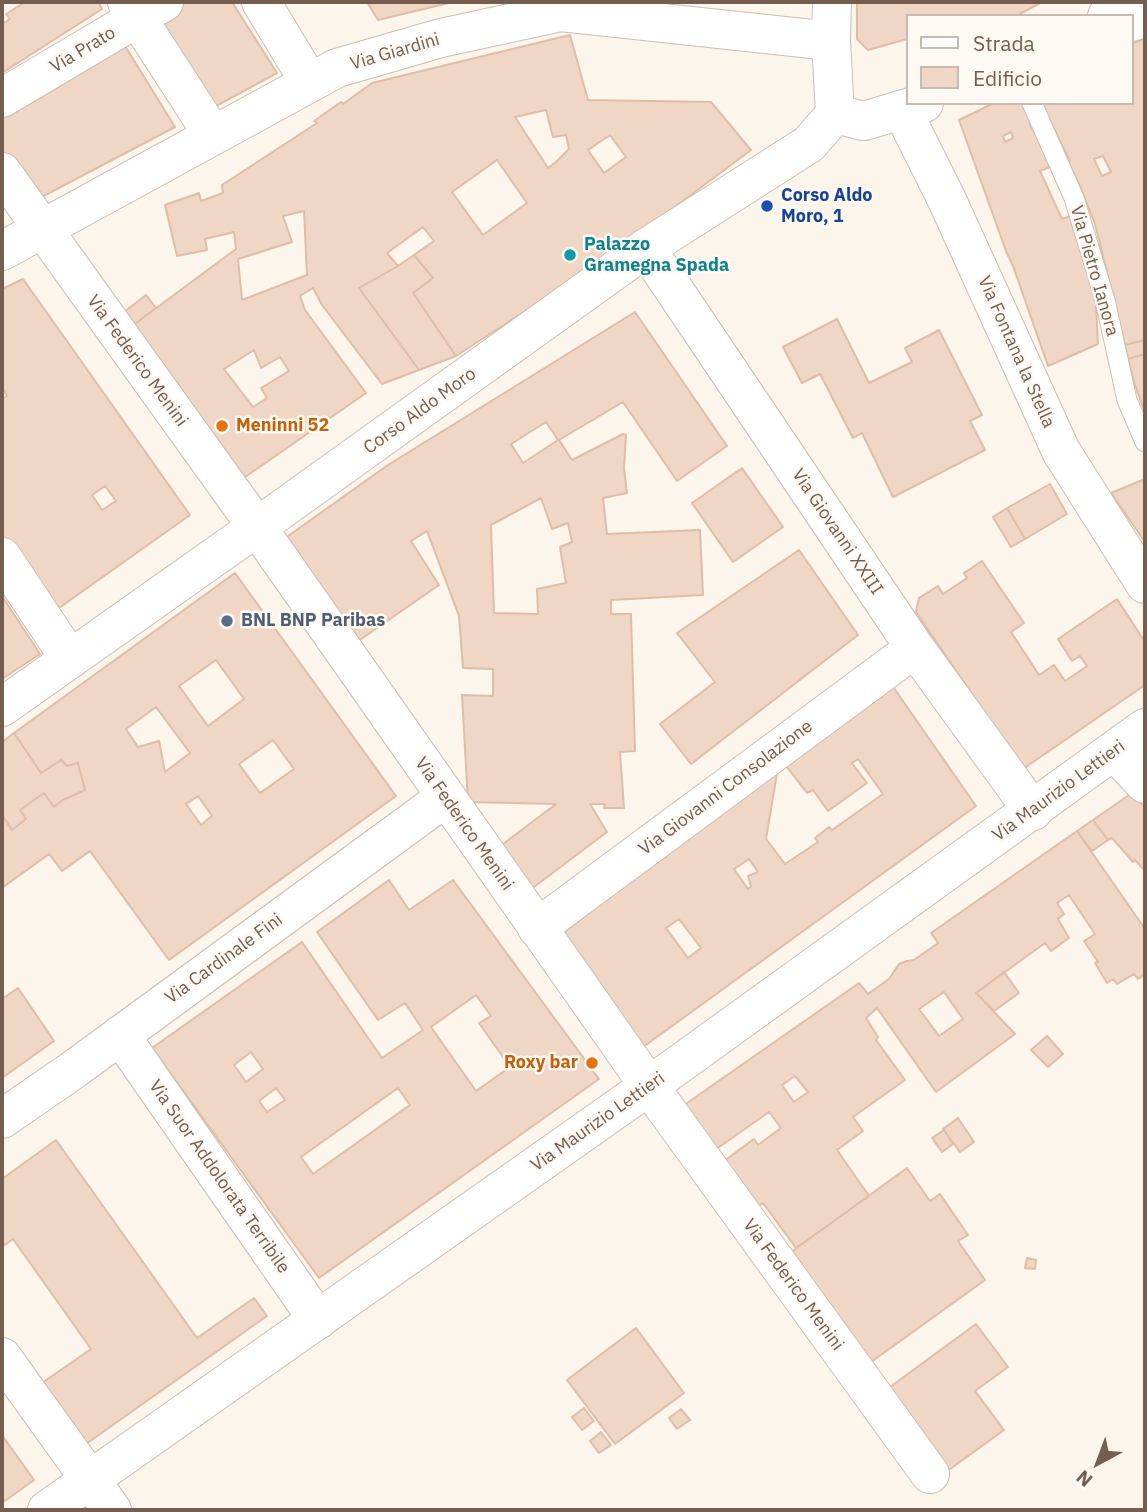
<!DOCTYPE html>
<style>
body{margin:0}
#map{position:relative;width:1147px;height:1512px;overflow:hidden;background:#fbf5eb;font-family:"IBM Plex Sans",sans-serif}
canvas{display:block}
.frame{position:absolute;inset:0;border:4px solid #755d50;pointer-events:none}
.legend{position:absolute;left:906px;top:14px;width:228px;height:91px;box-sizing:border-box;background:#fef9f2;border:2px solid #c7bbb1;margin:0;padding:9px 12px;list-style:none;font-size:21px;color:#755d50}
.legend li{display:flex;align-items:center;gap:14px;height:35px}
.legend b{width:35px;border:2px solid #c7bbb1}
.north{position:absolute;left:1063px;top:1428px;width:70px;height:70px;-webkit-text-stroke:5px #fef9f2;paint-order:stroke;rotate:221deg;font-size:19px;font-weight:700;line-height:28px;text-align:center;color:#755d50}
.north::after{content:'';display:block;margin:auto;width:24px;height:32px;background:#755d50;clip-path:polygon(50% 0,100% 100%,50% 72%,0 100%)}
</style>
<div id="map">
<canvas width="1147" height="1512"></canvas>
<div class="frame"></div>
<ul class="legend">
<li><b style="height:9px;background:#fff"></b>Strada</li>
<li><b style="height:19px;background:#efd6c5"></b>Edificio</li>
</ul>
<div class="north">N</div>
</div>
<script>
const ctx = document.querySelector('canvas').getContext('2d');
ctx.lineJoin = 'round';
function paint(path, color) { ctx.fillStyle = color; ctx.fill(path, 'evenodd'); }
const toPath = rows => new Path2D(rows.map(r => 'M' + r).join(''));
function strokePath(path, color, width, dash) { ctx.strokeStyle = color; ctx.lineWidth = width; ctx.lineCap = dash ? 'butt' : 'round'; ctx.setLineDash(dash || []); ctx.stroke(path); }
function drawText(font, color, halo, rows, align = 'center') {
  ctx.font = font + ' "IBM Plex Sans",sans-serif'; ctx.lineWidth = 5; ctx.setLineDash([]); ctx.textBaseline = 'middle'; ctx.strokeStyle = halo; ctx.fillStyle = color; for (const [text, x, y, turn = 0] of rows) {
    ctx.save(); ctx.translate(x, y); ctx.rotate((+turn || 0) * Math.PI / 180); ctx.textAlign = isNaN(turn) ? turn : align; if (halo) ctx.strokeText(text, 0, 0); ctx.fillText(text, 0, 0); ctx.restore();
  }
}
const building = toPath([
 [25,2,98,2,102,9,2,73,2,24,10,19,6,14,25,2],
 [185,2,232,2,277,73,205,112,150,24,185,2],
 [367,2,453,2,378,20,367,2],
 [857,2,1042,2,1016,16,907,16,907,39,868,50,857,39,857,2],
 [570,35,588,100,711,102,751,150,605,259,456,356,413,293,433,278,414,255,434,241,423,227,387,253,398,266,359,288,419,370,382,384,322,305,313,288,300,296,305,310,366,393,238,482,128,329,236,249,234,232,205,239,207,250,177,256,165,205,199,193,201,201,223,193,222,185,317,123,314,121,341,102,343,104,372,83,570,35],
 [546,110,553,137,566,135,569,149,556,162,548,168,515,117,546,110],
 [610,135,626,157,604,173,588,150,610,135],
 [497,160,527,203,483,235,452,192,497,160],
 [304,211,307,275,242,300,238,259,292,242,283,216,304,211],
 [254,350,261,368,280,357,289,371,261,388,267,398,253,407,224,369,254,350],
 [1145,38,1145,340,1125,345,1095,224,1080,186,1068,162,1070,161,1041,103,1131,103,1131,44,1145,38],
 [1103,156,1111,172,1102,176,1094,159,1103,156],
 [122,41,175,127,34,201,2,156,2,116,122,41],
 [994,103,1023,103,1031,123,1030,124,1052,166,1040,171,1062,219,1073,215,1095,287,1098,344,1048,366,1013,266,1006,251,959,120,994,103],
 [1011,132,1013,138,1005,142,1003,136,1011,132],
 [414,255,433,278,413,293,456,356,419,370,359,288,398,266,414,255],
 [23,279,190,515,52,613,2,540,2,399,7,396,2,387,2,289,23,279],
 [105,486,116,501,102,510,92,495,105,486],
 [146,295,156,308,128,329,119,316,146,295],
 [635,312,727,446,677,481,623,402,559,440,572,460,623,434,626,435,624,468,627,493,603,498,607,534,700,530,703,595,611,600,611,614,631,614,635,751,620,752,624,808,604,808,605,804,590,804,607,832,530,890,499,847,556,804,468,802,462,695,493,696,493,669,463,668,459,616,427,531,411,541,439,585,354,644,281,541,388,465,635,312],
 [546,422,558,440,523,463,511,444,546,422],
 [541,498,552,529,568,523,572,542,560,547,566,583,537,589,538,614,494,613,491,525,541,498],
 [837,319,869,383,912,362,905,348,939,330,982,415,970,421,985,450,893,497,862,433,853,438,820,374,802,383,783,347,837,319],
 [1145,340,1145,354,1128,359,1125,345,1145,340],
 [1145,354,1145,413,1135,385,1128,359,1145,354],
 [742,468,783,527,733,562,692,503,742,468],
 [1145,479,1145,542,1111,493,1145,479],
 [1050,484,1067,514,1025,539,1007,508,1050,484],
 [1007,508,1025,539,1011,547,993,517,1007,508],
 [799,550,858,635,691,764,660,724,715,682,677,633,799,550],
 [982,561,1024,623,1011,632,1039,675,1054,665,1065,681,1087,666,1080,656,1072,661,1058,639,1117,599,1145,642,1145,685,1023,769,916,612,919,598,938,586,943,594,967,578,964,573,982,561],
 [235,573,396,796,169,960,90,851,62,871,49,854,2,888,2,815,12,830,26,819,20,810,44,793,54,807,63,800,85,790,78,763,67,766,61,760,41,773,14,733,235,573],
 [216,660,244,699,208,726,179,686,216,660],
 [156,707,190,753,165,772,159,741,138,747,126,729,156,707],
 [273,740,294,769,260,793,239,764,273,740],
 [198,796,212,816,201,825,186,804,198,796],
 [2,596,40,654,2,679,2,596],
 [889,681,976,806,643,1047,562,934,778,767,766,839,785,864,818,842,815,838,829,827,832,830,883,794,858,759,852,763,867,783,828,811,813,790,807,793,783,762,889,681],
 [749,859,758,872,748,876,751,886,748,889,734,869,749,859],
 [679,919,701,948,688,958,666,928,679,919],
 [14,733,41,773,61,760,67,766,78,763,85,790,63,800,54,807,44,793,20,810,26,819,12,830,2,815,2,742,14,733],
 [1132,793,1145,807,1145,871,1135,860,1133,862,1112,838,1108,840,1093,820,1132,793],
 [1093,820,1108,840,1092,851,1077,831,1093,820],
 [1077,831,1145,929,1145,974,1138,979,1134,974,1117,984,1113,979,1107,983,1095,963,1098,962,1084,941,1095,934,1069,895,1057,903,1064,914,1058,919,1069,938,1051,951,1045,943,976,993,1015,1034,936,1092,877,1008,866,1018,878,1037,876,1040,905,1080,853,1117,863,1131,837,1150,869,1196,796,1248,763,1203,754,1209,720,1164,754,1139,758,1145,781,1128,769,1112,712,1152,680,1108,859,983,868,994,889,979,899,964,907,961,914,960,938,943,931,933,1077,831],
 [944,992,963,1019,939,1036,919,1009,944,992],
 [795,1076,808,1092,794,1102,782,1085,795,1076],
 [389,880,409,910,453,880,599,1079,319,1278,152,1048,302,942,382,1058,423,1030,405,1003,378,1020,317,932,389,880],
 [476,995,491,1016,479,1023,510,1067,476,1091,431,1027,476,995],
 [251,1052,263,1069,246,1082,234,1065,251,1052],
 [276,1088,285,1100,267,1112,259,1101,276,1088],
 [398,1088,410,1105,313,1174,301,1157,398,1088],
 [1004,972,1019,993,994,1011,976,993,1004,972],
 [18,988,54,1041,2,1078,2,999,18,988],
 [1047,1036,1063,1054,1048,1067,1031,1050,1047,1036],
 [958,1118,974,1142,960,1152,943,1129,958,1118],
 [944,1130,953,1144,942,1152,932,1138,944,1130],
 [56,1140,197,1338,254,1298,267,1316,86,1444,42,1383,91,1349,13,1239,2,1247,2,1179,56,1140],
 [907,1168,930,1201,940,1194,968,1235,958,1241,985,1280,867,1365,787,1255,907,1168],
 [1027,1258,1036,1260,1035,1269,1025,1268,1027,1258],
 [976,1324,1008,1367,975,1391,1004,1430,946,1472,886,1390,976,1324],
 [636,1328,684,1393,615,1444,567,1380,636,1328],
 [584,1408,594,1421,582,1430,572,1417,584,1408],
 [681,1409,690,1420,677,1429,669,1418,681,1409],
 [601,1432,611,1445,599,1453,590,1441,601,1432],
 [2,1435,34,1480,2,1503,2,1435]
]);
const service = toPath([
 [1032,103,1074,198,1105,300,1127,400,1145,442]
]);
const minor = toPath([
 [127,2,213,135],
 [261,2,310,83],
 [1107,16,1120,2],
 [1131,22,1145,18],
 [2,98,164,2],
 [902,110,947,200,1061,451,1145,584],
 [835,114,864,121,924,103],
 [2,172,257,527,649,1086,930,1474],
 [646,248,915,648,1033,811],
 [2,251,337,68,441,38,561,12,831,41],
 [2,557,70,659],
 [1114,751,1145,784],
 [537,928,915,648],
 [120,1035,318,1320],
 [2,1119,73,1070,446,797],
 [2,1357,112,1510],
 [47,1510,649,1086,1145,728]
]);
const tertiary = toPath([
 [2,707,257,527,646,248,809,144,835,114,831,41,832,2]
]);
const markers = [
 [767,206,7,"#1a4fb4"],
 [570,255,7,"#0f9aa8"],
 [222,426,7,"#e8710a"],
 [227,621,7,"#5c6f8a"],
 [592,1063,7,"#e8710a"]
];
const streetNames = [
 ["Via Prato",83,50,-31],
 ["Via Giardini",395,52,-16],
 ["Via Pietro Ianora",1094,271,74],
 ["Via Fontana la Stella",1016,352,66],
 ["Via Federico Menini",137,361,54],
 ["Corso Aldo Moro",420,411,-36],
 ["Via Giovanni XXIII",837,532,56],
 ["Via Giovanni Consolazione",726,788,-37],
 ["Via Maurizio Lettieri",1059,791,-36],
 ["Via Federico Menini",464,824,55],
 ["Via Cardinale Fini",224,959,-36],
 ["Via Maurizio Lettieri",598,1122,-35],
 ["Via Suor Addolorata Terribile",219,1177,55],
 ["Via Federico Menini",793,1285,54]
];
const transitNames = [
 ["Corso Aldo",781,196],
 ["Moro, 1",781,217]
];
const cultureNames = [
 ["Palazzo",584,245],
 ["Gramegna Spada",584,266]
];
const foodNames = [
 ["Meninni 52",236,426],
 ["Roxy bar",578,1063,"right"]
];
const serviceNames = [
 ["BNL BNP Paribas",241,621]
];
paint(building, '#efd6c5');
strokePath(building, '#e0bda6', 2);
strokePath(service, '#cdbeb2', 21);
strokePath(minor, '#cdbeb2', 40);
strokePath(tertiary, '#cdbeb2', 40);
strokePath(service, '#fff', 19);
strokePath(minor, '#fff', 38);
strokePath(tertiary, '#fff', 38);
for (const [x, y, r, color] of markers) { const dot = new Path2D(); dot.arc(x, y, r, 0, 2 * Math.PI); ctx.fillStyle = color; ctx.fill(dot); strokePath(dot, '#fef9f2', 2.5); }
drawText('18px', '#755d50', '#fef9f2', streetNames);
drawText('bold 18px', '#164399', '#fef9f2', transitNames, 'left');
drawText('bold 18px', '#0d838f', '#fef9f2', cultureNames, 'left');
drawText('bold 18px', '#c56008', '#fef9f2', foodNames, 'left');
drawText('bold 18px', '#4e5e75', '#fef9f2', serviceNames, 'left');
</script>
